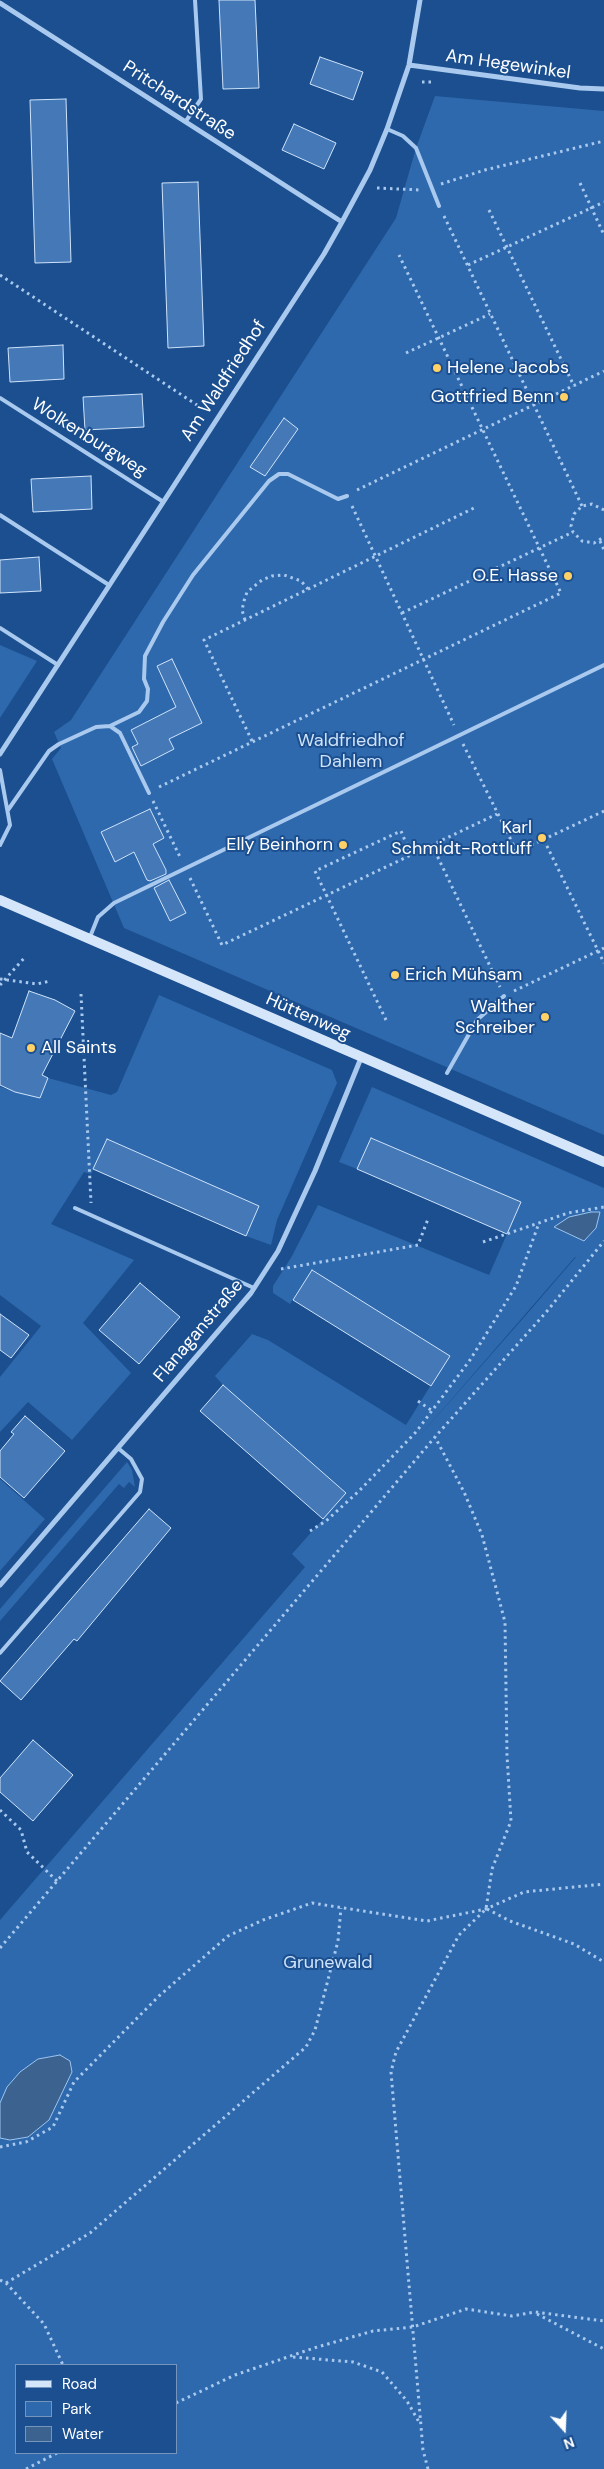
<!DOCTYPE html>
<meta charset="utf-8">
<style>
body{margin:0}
#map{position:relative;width:604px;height:2469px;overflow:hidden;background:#1b4f8f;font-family:"DM Sans",sans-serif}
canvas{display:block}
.legend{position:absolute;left:15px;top:2364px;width:162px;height:90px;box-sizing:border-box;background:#1b4f8f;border:1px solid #7695bc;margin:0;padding:6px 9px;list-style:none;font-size:15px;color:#fff}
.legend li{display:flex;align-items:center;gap:10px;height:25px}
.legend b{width:25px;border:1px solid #7695bc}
.north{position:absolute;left:539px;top:2404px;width:50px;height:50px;-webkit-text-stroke:4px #1b4f8f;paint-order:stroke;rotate:160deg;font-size:14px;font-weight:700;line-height:20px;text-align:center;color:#fff}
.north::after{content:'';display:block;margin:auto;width:18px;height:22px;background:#fff;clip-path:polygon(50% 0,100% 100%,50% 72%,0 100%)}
</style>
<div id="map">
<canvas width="604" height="2469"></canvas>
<ul class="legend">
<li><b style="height:6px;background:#d6e6fa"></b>Road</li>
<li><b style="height:14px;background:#2e69ad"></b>Park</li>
<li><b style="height:14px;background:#3c6290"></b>Water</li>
</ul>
<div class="north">N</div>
</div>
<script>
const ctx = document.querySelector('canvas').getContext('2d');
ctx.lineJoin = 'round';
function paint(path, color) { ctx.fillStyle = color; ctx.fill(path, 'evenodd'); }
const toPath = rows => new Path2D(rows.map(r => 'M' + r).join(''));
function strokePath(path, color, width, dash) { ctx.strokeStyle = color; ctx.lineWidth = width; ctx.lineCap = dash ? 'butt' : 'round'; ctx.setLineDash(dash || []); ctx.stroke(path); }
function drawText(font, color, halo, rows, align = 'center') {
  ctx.font = font + ' "DM Sans",sans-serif'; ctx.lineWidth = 4; ctx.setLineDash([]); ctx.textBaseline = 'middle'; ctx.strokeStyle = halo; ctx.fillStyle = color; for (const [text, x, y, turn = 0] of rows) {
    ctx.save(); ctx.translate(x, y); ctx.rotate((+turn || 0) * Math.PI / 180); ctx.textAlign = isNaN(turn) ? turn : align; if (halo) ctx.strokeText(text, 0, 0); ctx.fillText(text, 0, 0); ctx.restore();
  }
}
const green = toPath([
 [435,96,604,111,604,1135,124,928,52,759,61,748,54,732,71,720,396,218,416,148],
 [0,645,37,661,0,718],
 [159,995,332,1070,337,1083,277,1220,271,1245,246,1236,259,1206,107,1140,91,1174,84,1172,51,1224,134,1260,83,1323,131,1373,72,1440,28,1402,0,1432,0,1377,41,1326,0,1295,0,1087,40,1098,48,1078,111,1095,117,1092],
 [372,1087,604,1188,604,2469,0,2469,0,1920,305,1567,292,1554,346,1493,223,1385,215,1376,252,1334,268,1340,406,1425,449,1356,312,1270,290,1304,273,1293,273,1286,292,1256,318,1205,489,1275,521,1202,371,1138,357,1169,339,1162],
 [576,1257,526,1315,417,1439,575,1257],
 [16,2365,176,2365,176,2453,16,2453],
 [127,1462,132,1470,135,1487,129,1482,124,1488,119,1484,0,1621,0,1609],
 [0,1479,45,1519,0,1571]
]);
const water = toPath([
 [591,1212,600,1212,596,1228,584,1241,554,1227,569,1217,591,1212],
 [60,2055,70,2061,72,2072,49,2120,28,2137,10,2140,0,2138,0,2103,7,2087,20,2072,38,2059,60,2055]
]);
const building = toPath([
 [219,0,255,0,259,88,223,89,219,0],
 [320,57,363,72,353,100,310,84,320,57],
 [66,99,71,262,35,263,30,100,66,99],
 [294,124,336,143,324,169,282,150,294,124],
 [198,182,204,346,168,348,162,183,198,182],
 [63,345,64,379,10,382,8,348,63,345],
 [142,394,144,427,85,430,83,397,142,394],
 [284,418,298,429,265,476,250,467,284,418],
 [91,476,92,509,33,512,31,479,91,476],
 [39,557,41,591,0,593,0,560,39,557],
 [172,659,202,723,169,739,174,749,141,766,132,747,138,744,131,730,176,707,157,666,172,659],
 [150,809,164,838,153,844,166,870,166,874,150,881,147,880,134,852,115,862,101,832,150,809],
 [169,880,186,913,170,921,154,888,169,880],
 [29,991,55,1000,75,1011,42,1075,48,1078,40,1098,15,1092,0,1085,0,1033,12,1038,29,991],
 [371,1138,521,1202,507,1234,357,1169,371,1138],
 [107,1139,259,1206,246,1236,93,1169,107,1139],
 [312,1270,450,1356,431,1386,293,1300,312,1270],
 [140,1283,180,1317,139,1364,99,1330,140,1283],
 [0,1314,29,1335,11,1358,0,1350,0,1314],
 [223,1385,346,1493,323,1519,200,1411,223,1385],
 [25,1416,65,1451,24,1498,0,1477,0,1451,14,1434,11,1432,25,1416],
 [149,1509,171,1528,77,1641,74,1639,21,1700,0,1681,149,1509],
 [33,1740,73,1775,33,1821,0,1792,0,1778,33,1740]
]);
const path = toPath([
 [422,82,432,82],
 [580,183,604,235],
 [441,184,485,170,604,141],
 [377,188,421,190],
 [489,210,574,386],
 [444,216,582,506],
 [468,265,604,202],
 [0,275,203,409],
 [406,353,490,314],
 [357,490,604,371],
 [352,506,454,725],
 [604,510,592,504,582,506,574,514,571,526,573,532,582,541,594,543,604,537],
 [600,541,604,550],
 [402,613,573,532],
 [245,620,242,610,244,601,247,592,262,580,272,576,284,575,301,581,308,589],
 [252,741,204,640,476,507],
 [463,744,517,852,604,811],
 [159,787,561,593,399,255],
 [153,801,181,859],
 [544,840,604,963],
 [432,845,500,987],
 [190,878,222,945,497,814],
 [0,979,37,984,50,981],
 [0,985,26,956],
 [514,991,604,948],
 [81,994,91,1203],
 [386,1020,315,871,401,831,411,855],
 [483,1242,568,1213,604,1207],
 [281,1269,418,1245,428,1219],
 [418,1401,431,1410],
 [310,1531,326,1521,359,1491,416,1432,470,1360,516,1286,539,1223],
 [0,1810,21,1830,27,1852,58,1882],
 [487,1909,510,1921,574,1944,604,1962],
 [0,1948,435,1437,548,1310,604,1241],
 [0,2147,26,2142,53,2127,74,2082,159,1996,228,1936,263,1920,312,1903,427,1921,486,1909,524,1892,604,1884],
 [0,2280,6,2283,44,2324,63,2365],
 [6,2283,90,2233,306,2047,315,2030,338,1941,341,1908],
 [537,2314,604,2349],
 [293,2357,353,2362,382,2372,407,2401,419,2422],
 [176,2403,235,2375,314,2348,373,2331,413,2327,466,2309,512,2316,535,2312,604,2321],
 [26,2469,57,2453],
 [428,2469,423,2450,391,2072,396,2052,459,1935,486,1909,492,1869,511,1821,507,1755,505,1622,482,1535,464,1492,435,1437]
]);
const service = toPath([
 [186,121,201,99,195,0],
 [387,129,403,136,416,148,439,206],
 [0,398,162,501],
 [0,515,109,585],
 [0,628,58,665],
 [110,726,139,712,147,701,148,689,144,679,145,656,163,622,193,575,269,481,279,474,288,474,338,499,347,496],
 [0,770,10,825,0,845],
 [8,810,49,751,59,744,96,727,110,726,120,733,149,793],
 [90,937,98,917,114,903,604,665],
 [447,1073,477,1020,504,996],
 [75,1208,254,1288],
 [0,1653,140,1492,142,1479,131,1459,118,1448]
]);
const minor = toPath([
 [0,3,342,222],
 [409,65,580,88,604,89],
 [0,754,324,254,342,222,370,170,387,129,409,65,420,0],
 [0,1585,251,1293,278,1251,315,1171,361,1058]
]);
const secondary = toPath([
 [0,900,604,1162]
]);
const markers = [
 [437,368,5,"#ffd166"],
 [564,397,5,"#ffd166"],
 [568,576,5,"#ffd166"],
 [542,838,5,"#ffd166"],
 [343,845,5,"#ffd166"],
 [395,975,5,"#ffd166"],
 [545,1017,5,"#ffd166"],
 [31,1048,5,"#ffd166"]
];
const streetNames = [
 ["Am Hegewinkel",508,65,8],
 ["Pritchardstraße",179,101,33],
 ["Am Waldfriedhof",224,381,-57],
 ["Wolkenburgweg",89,438,32],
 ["Hüttenweg",308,1017,24],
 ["Flanaganstraße",199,1331,-50]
];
const poiNames = [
 ["Helene Jacobs",447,368,"left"],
 ["Gottfried Benn",554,397],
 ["O.E. Hasse",558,576],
 ["Karl",532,828],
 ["Schmidt-Rottluff",532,849],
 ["Elly Beinhorn",333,845],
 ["Erich Mühsam",405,975,"left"],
 ["Walther",535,1007],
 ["Schreiber",535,1028],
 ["All Saints",41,1048,"left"]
];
const parkNames = [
 ["Waldfriedhof",351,741],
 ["Dahlem",351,762],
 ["Grunewald",328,1963]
];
paint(green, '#2e69ad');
paint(water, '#3c6290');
strokePath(water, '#9cc4f0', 1);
paint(building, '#4478b7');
strokePath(building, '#cfe3fa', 1);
strokePath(path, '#a9c9ee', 3, [2.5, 4]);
strokePath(service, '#a9c9ee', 4);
strokePath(minor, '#a9c9ee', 5);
strokePath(secondary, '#d6e6fa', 10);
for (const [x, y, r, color] of markers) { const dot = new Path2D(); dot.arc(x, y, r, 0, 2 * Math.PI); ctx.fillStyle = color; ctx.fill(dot); strokePath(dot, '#1b4f8f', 2); }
drawText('18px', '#fff', '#1b4f8f', streetNames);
drawText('18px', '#fff', '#1b4f8f', poiNames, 'right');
drawText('18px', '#cfe3fa', '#1b4f8f', parkNames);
</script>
